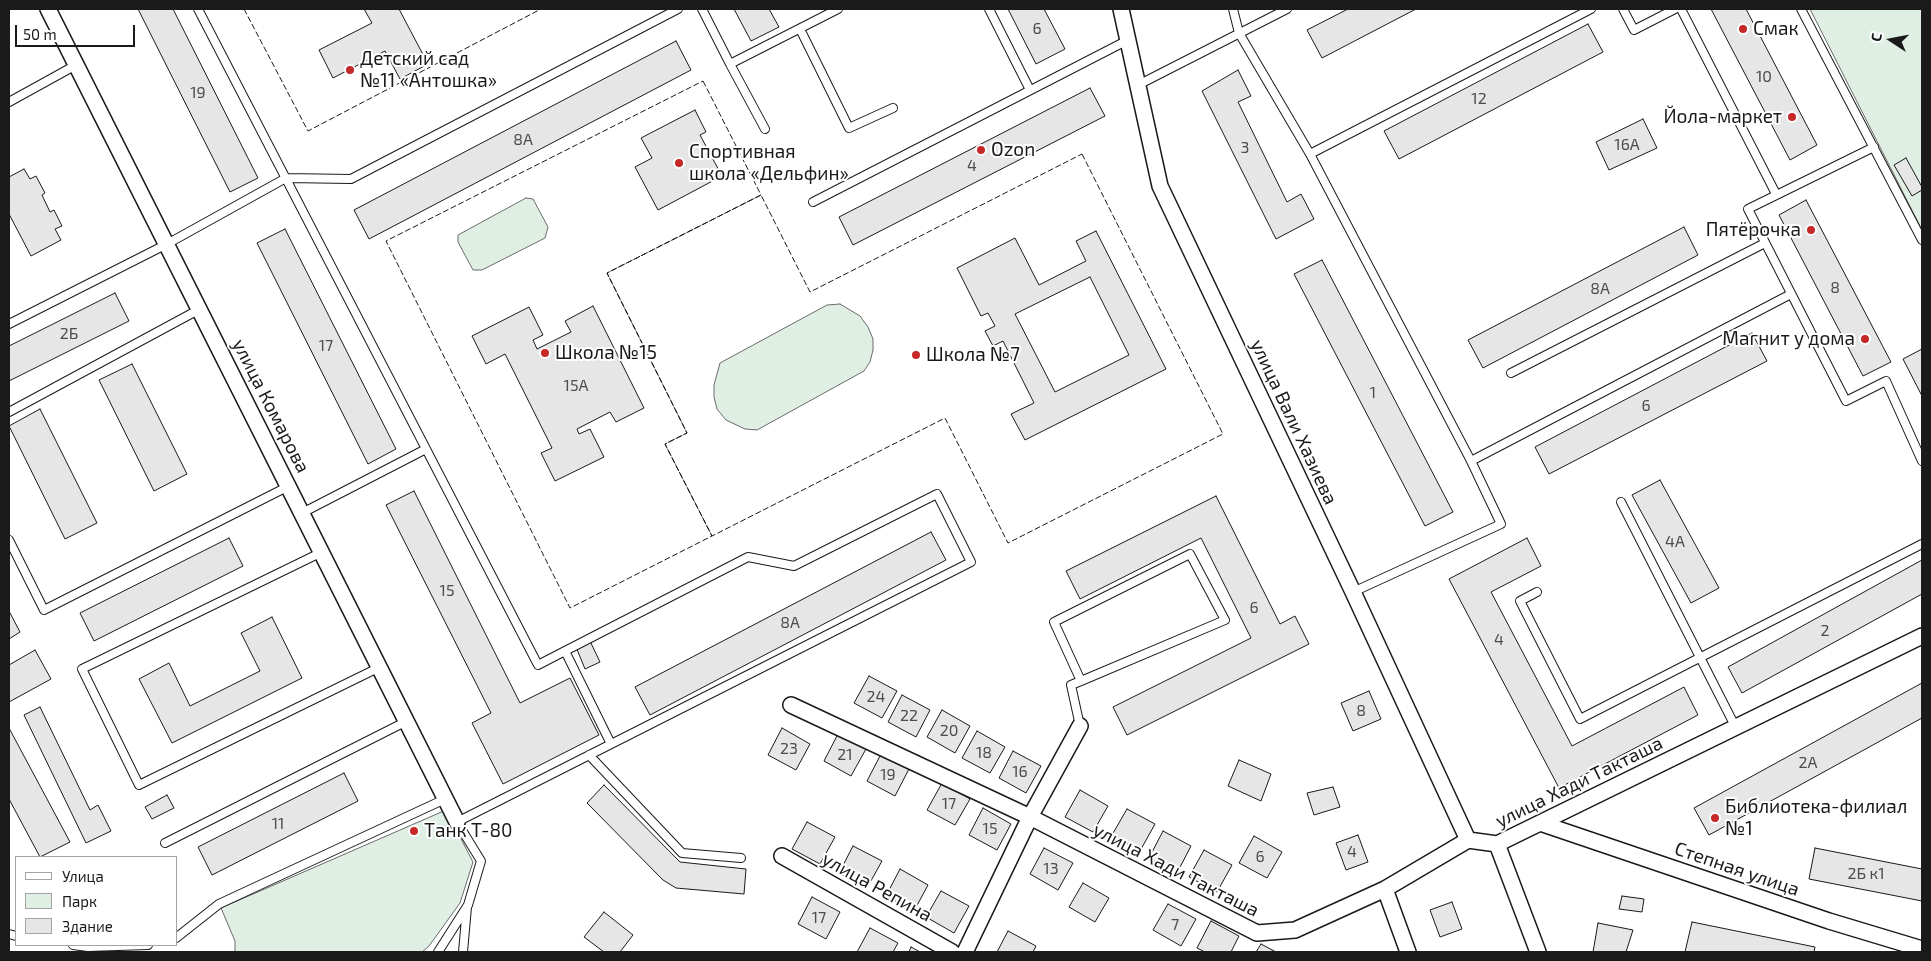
<!DOCTYPE html>
<meta charset="utf-8">
<style>
body{margin:0}
#map{position:relative;width:1931px;height:961px;overflow:hidden;background:#fff;font-family:"Exo 2",sans-serif}
canvas{display:block}
.frame{position:absolute;inset:0;border:10px solid #1a1a1a;pointer-events:none}
.legend{position:absolute;left:15px;top:856px;width:162px;height:90px;box-sizing:border-box;background:#fff;border:1px solid #a3a3a3;margin:0;padding:6px 9px;list-style:none;font-size:15px;color:#1a1a1a}
.legend li{display:flex;align-items:center;gap:10px;height:25px}
.legend b{width:25px;border:1px solid #a3a3a3}
.north{position:absolute;left:1866px;top:15px;width:50px;height:50px;-webkit-text-stroke:4px #fff;paint-order:stroke;rotate:281deg;font-size:14px;font-weight:700;line-height:20px;text-align:center;color:#1a1a1a}
.north::after{content:'';display:block;margin:auto;width:18px;height:22px;background:#1a1a1a;clip-path:polygon(50% 0,100% 100%,50% 72%,0 100%)}
.scale{position:absolute;left:15px;top:25px;width:120px;height:22px;box-sizing:border-box;border:2px solid #1a1a1a;border-top:0;padding-left:6px;font-size:15px;line-height:18px;white-space:nowrap;color:#1a1a1a;-webkit-text-stroke:4px #fff;paint-order:stroke}
</style>
<div id="map">
<canvas width="1931" height="961"></canvas>
<div class="frame"></div>
<ul class="legend">
<li><b style="height:6px;background:#fff"></b>Улица</li>
<li><b style="height:14px;background:#e0efe3"></b>Парк</li>
<li><b style="height:14px;background:#e6e6e6"></b>Здание</li>
</ul>
<div class="north">С</div>
<div class="scale">50 m</div>
</div>
<script>
const ctx = document.querySelector('canvas').getContext('2d');
ctx.lineJoin = 'round';
function paint(path, color) { ctx.fillStyle = color; ctx.fill(path, 'evenodd'); }
const toPath = rows => new Path2D(rows.map(r => 'M' + r).join(''));
function strokePath(path, color, width, dash) { ctx.strokeStyle = color; ctx.lineWidth = width; ctx.lineCap = dash ? 'butt' : 'round'; ctx.setLineDash(dash || []); ctx.stroke(path); }
function drawText(font, color, halo, rows, align = 'center') {
  ctx.font = font + ' "Exo 2",sans-serif'; ctx.lineWidth = 4; ctx.setLineDash([]); ctx.textBaseline = 'middle'; ctx.strokeStyle = halo; ctx.fillStyle = color; for (const [text, x, y, turn = 0] of rows) {
    ctx.save(); ctx.translate(x, y); ctx.rotate((+turn || 0) * Math.PI / 180); ctx.textAlign = isNaN(turn) ? turn : align; if (halo) ctx.strokeText(text, 0, 0); ctx.fillText(text, 0, 0); ctx.restore();
  }
}
const green = toPath([
 [1810,9,1922,9,1922,230,1810,9],
 [526,198,533,199,548,227,545,238,482,270,473,270,458,242,458,235,526,198],
 [840,304,860,316,868,327,873,339,873,350,870,362,864,371,757,430,745,429,726,420,717,409,714,397,714,385,720,363,827,305,840,304],
 [446,810,473,862,460,903,429,946,422,952,235,952,235,941,221,908,446,810]
]);
const building = toPath([
 [138,9,173,9,258,178,230,192,138,9],
 [364,9,399,9,428,64,400,79,385,51,333,78,319,50,372,23,364,9],
 [734,9,769,9,779,27,751,41,734,9],
 [1008,9,1044,9,1065,49,1036,64,1008,9],
 [1348,9,1416,9,1322,58,1307,30,1348,9],
 [1711,9,1746,9,1817,145,1790,160,1711,9],
 [1588,24,1603,52,1399,159,1384,131,1588,24],
 [676,41,691,70,369,239,354,210,676,41],
 [1238,70,1251,96,1238,102,1287,202,1301,194,1314,219,1276,239,1202,91,1238,70],
 [1090,88,1105,116,853,245,839,217,1090,88],
 [695,110,706,132,700,135,722,176,658,210,635,167,652,158,641,138,695,110],
 [1643,119,1657,148,1609,170,1596,142,1643,119],
 [1906,158,1922,187,1922,190,1912,196,1894,165,1906,158],
 [24,169,30,179,36,176,45,193,42,195,50,212,54,210,62,226,55,229,61,240,31,256,9,214,9,177,24,169],
 [1806,200,1891,362,1863,376,1779,215,1806,200],
 [1684,227,1698,255,1483,368,1468,340,1684,227],
 [285,229,396,449,368,464,257,243,285,229],
 [1096,231,1166,369,1025,440,1011,414,1034,403,1003,341,993,346,985,331,995,326,988,313,981,316,957,268,1015,238,1039,285,1086,261,1076,241,1096,231],
 [1090,277,1129,355,1055,392,1015,314,1090,277],
 [1322,260,1453,512,1425,526,1294,274,1322,260],
 [115,293,129,321,9,381,9,346,115,293],
 [593,306,644,408,616,422,610,412,577,429,579,434,590,429,604,457,555,481,541,453,552,448,505,354,486,364,472,336,529,307,543,335,533,340,537,349,571,332,565,321,593,306],
 [1752,333,1767,361,1549,474,1535,447,1752,333],
 [1922,349,1922,396,1903,359,1922,349],
 [132,364,187,474,154,491,99,380,132,364],
 [40,409,97,523,65,539,9,426,40,409],
 [1660,480,1719,588,1691,603,1632,495,1660,480],
 [414,491,520,703,570,678,599,735,503,784,472,723,491,713,386,505,414,491],
 [1216,496,1280,624,1295,616,1309,644,1127,735,1113,707,1251,638,1201,538,1080,599,1066,571,1216,496],
 [931,532,946,560,650,715,635,687,931,532],
 [229,538,243,566,94,641,80,613,229,538],
 [1527,538,1541,566,1491,592,1572,746,1684,687,1698,715,1559,788,1449,579,1527,538],
 [1922,560,1922,594,1742,693,1728,667,1922,560],
 [9,611,20,632,9,639,9,611],
 [272,617,302,678,172,743,139,679,169,663,190,706,260,671,241,633,272,617],
 [590,641,600,662,585,669,576,647,590,641],
 [35,650,51,679,9,702,9,665,35,650],
 [869,676,897,691,882,718,854,703,869,676],
 [1922,683,1922,718,1709,835,1694,808,1922,683],
 [1369,691,1381,719,1353,731,1341,703,1369,691],
 [902,695,930,710,916,737,888,722,902,695],
 [40,707,90,810,98,805,111,831,86,843,24,715,40,707],
 [942,710,970,726,955,753,927,737,942,710],
 [9,728,70,842,40,857,9,799,9,728],
 [782,728,810,744,796,770,768,755,782,728],
 [977,731,1005,747,990,773,962,758,977,731],
 [838,734,866,749,851,776,824,761,838,734],
 [1013,751,1041,766,1026,793,999,778,1013,751],
 [881,754,909,769,895,796,867,781,881,754],
 [1239,760,1271,774,1261,801,1228,786,1239,760],
 [344,773,358,801,212,875,198,847,344,773],
 [942,783,970,799,955,825,927,810,942,783],
 [604,785,680,862,746,869,744,894,676,888,663,880,587,803,604,785],
 [1333,787,1340,807,1314,815,1307,793,1333,787],
 [1080,790,1108,806,1093,832,1065,817,1080,790],
 [167,795,174,808,152,819,145,807,167,795],
 [983,808,1011,824,997,850,969,835,983,808],
 [1127,809,1155,824,1140,851,1112,835,1127,809],
 [807,822,835,837,820,864,792,849,807,822],
 [1163,831,1191,846,1177,873,1149,858,1163,831],
 [1358,835,1368,862,1346,870,1336,843,1358,835],
 [1254,836,1282,852,1267,878,1239,863,1254,836],
 [853,846,882,861,867,888,839,873,853,846],
 [1044,848,1073,863,1058,890,1030,874,1044,848],
 [1815,848,1922,869,1922,901,1809,879,1815,848],
 [1204,850,1232,865,1217,892,1189,877,1204,850],
 [900,869,928,885,914,911,886,896,900,869],
 [1083,883,1109,898,1095,922,1069,907,1083,883],
 [941,891,969,906,954,933,926,917,941,891],
 [1622,896,1644,899,1642,912,1619,909,1622,896],
 [812,897,840,912,826,939,798,924,812,897],
 [1452,902,1462,929,1440,937,1430,910,1452,902],
 [1168,904,1196,919,1181,946,1153,930,1168,904],
 [604,912,633,935,620,952,604,952,584,937,604,912],
 [1211,921,1239,936,1231,952,1205,952,1197,948,1211,921],
 [1692,922,1815,947,1814,952,1685,952,1692,922],
 [1598,923,1633,930,1626,952,1593,952,1598,923],
 [870,928,898,943,893,952,857,952,870,928],
 [1008,931,1036,946,1033,952,997,952,1008,931],
 [1261,944,1276,952,1256,952,1261,944],
 [911,947,920,952,909,952,911,947]
]);
const service = toPath([
 [198,9,538,665,565,651],
 [702,9,730,64,838,9],
 [989,9,1030,90],
 [1233,9,1239,33,1310,154,1471,461,1501,524,1353,592],
 [1623,9,1634,30,1675,9],
 [1681,9,1776,194],
 [1801,9,1922,240],
 [800,29,849,128,893,108],
 [730,64,765,129],
 [1138,85,1287,9],
 [9,102,76,65],
 [1874,147,1748,209,1846,401,1886,381,1922,461],
 [1310,154,1591,9],
 [813,202,1128,40],
 [9,324,167,244,286,178,351,179,678,9],
 [1511,373,1765,243],
 [9,412,200,309],
 [1471,461,1791,294],
 [1621,502,1736,728],
 [302,513,426,449],
 [9,540,44,610,289,486],
 [322,552,82,669,139,785,380,667],
 [1537,592,1520,601,1580,719,1922,544],
 [1080,726,1071,685,1081,681,1225,620,1190,554,1054,622,1081,681],
 [589,755,682,853,741,858],
 [165,843,407,721],
 [9,934,16,936],
 [176,938,219,904,445,799],
 [73,945,88,947,148,945],
 [438,952,468,905,481,861,457,822,971,562,937,494,794,566,748,557,565,651,611,744],
 [463,952,467,907]
]);
const minor = toPath([
 [48,9,457,822],
 [1121,9,1160,186,1353,592,1468,840],
 [791,705,1030,817,1257,933,1295,930,1385,889,1468,840,1497,844,1922,636],
 [1540,823,1829,921,1922,949],
 [1497,844,1538,952],
 [782,856,952,952],
 [1385,889,1408,952],
 [965,952,1030,817,1080,726]
]);
const fence = toPath([
 [244,9,308,131,541,9],
 [703,81,761,195,607,273,687,433,665,444,712,536,570,608,386,241,703,81],
 [1082,154,1223,434,1008,543,945,418,712,536,665,444,687,433,607,273,761,195,810,292,1082,154]
]);
const markers = [
 [1743,29,5,"#c62828"],
 [350,70,5,"#c62828"],
 [1792,117,5,"#c62828"],
 [981,150,5,"#c62828"],
 [679,163,5,"#c62828"],
 [1811,230,5,"#c62828"],
 [1865,339,5,"#c62828"],
 [545,353,5,"#c62828"],
 [916,355,5,"#c62828"],
 [1715,818,5,"#c62828"],
 [414,831,5,"#c62828"]
];
const numberNames = [
 ["6",1037,29],
 ["10",1764,77],
 ["19",198,93],
 ["12",1479,99],
 ["8А",523,140],
 ["16А",1627,145],
 ["3",1245,148],
 ["4",972,166],
 ["8",1835,288],
 ["8А",1600,289],
 ["2Б",69,334],
 ["17",326,346],
 ["15А",576,386],
 ["1",1373,393],
 ["6",1646,406],
 ["4А",1675,542],
 ["15",447,591],
 ["6",1254,608],
 ["8А",790,623],
 ["2",1825,631],
 ["4",1499,640],
 ["24",876,697],
 ["8",1361,711],
 ["22",909,716],
 ["20",949,731],
 ["23",789,749],
 ["18",984,753],
 ["21",845,755],
 ["2А",1808,763],
 ["16",1020,772],
 ["19",888,775],
 ["17",949,804],
 ["11",278,824],
 ["15",990,829],
 ["4",1352,852],
 ["6",1260,857],
 ["13",1051,869],
 ["2Б к1",1866,874],
 ["17",819,918],
 ["7",1175,925]
];
const poiNames = [
 ["Смак",1753,29],
 ["Детский сад",360,59],
 ["№11 «Антошка»",360,81],
 ["Йола-маркет",1782,117,"right"],
 ["Ozon",991,150],
 ["Спортивная",689,152],
 ["школа «Дельфин»",689,174],
 ["Пятёрочка",1801,230,"right"],
 ["Магнит у дома",1855,339,"right"],
 ["Школа №15",555,353],
 ["Школа №7",926,355],
 ["Библиотека-филиал",1725,807],
 ["№1",1725,829],
 ["Танк Т-80",424,831]
];
const streetNames = [
 ["улица Комарова",271,406,63],
 ["улица Вали Хазиева",1294,422,65],
 ["улица Хади Такташа",1579,782,-26],
 ["Степная улица",1737,869,19],
 ["улица Хади Такташа",1176,870,27],
 ["улица Репина",877,887,29]
];
paint(green, '#e0efe3');
strokePath(green, '#6a6a6a', 1);
paint(building, '#e6e6e6');
strokePath(building, '#1a1a1a', 1);
strokePath(service, '#1a1a1a', 10);
strokePath(minor, '#1a1a1a', 18);
strokePath(service, '#fff', 8);
strokePath(minor, '#fff', 15);
strokePath(fence, '#1a1a1a', 1, [6, 2.5]);
for (const [x, y, r, color] of markers) { const dot = new Path2D(); dot.arc(x, y, r, 0, 2 * Math.PI); ctx.fillStyle = color; ctx.fill(dot); strokePath(dot, '#fff', 2); }
drawText('16px', '#4d4d4d', null, numberNames);
drawText('19px', '#1a1a1a', '#fff', poiNames, 'left');
drawText('19px', '#1a1a1a', '#fff', streetNames);
</script>
